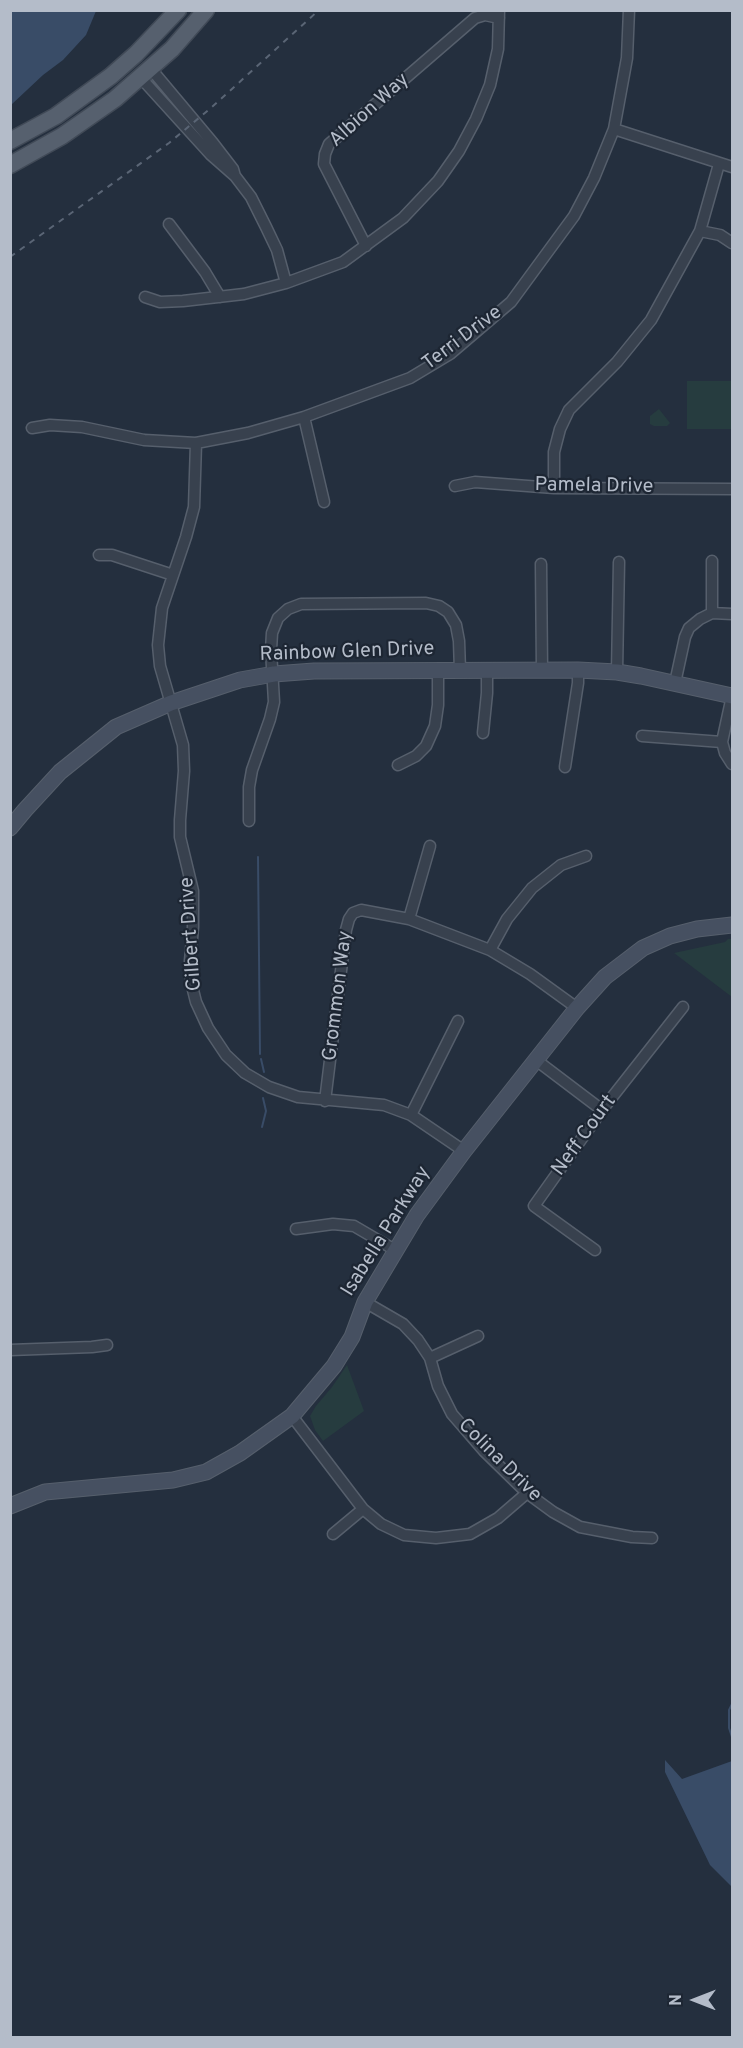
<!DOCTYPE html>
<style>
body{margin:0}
#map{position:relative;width:743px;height:2048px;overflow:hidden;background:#242f3e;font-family:Overpass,sans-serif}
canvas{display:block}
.frame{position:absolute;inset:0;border:12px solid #b4bcc9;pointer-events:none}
.north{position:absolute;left:665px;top:1970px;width:60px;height:60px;-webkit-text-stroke:4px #1d2633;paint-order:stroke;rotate:270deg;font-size:16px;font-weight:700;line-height:24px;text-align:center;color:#b4bcc9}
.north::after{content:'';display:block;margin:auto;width:21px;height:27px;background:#b4bcc9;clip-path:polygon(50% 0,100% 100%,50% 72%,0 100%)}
</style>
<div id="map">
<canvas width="743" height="2048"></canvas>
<div class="frame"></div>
<div class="north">N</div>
</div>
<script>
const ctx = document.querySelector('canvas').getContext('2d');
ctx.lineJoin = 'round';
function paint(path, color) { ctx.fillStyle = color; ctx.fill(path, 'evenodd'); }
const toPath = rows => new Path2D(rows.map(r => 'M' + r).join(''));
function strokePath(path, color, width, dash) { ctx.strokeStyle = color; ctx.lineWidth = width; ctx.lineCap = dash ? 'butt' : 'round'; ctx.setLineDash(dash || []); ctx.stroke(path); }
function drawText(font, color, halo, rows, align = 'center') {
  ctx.font = font + ' Overpass,sans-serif'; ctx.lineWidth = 4.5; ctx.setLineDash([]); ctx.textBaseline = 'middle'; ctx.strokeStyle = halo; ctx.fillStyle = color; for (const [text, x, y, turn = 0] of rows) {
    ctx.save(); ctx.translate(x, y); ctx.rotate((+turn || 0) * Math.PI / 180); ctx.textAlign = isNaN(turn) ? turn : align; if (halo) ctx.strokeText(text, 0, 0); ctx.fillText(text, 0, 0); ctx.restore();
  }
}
const green = toPath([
 [687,381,732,381,732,429,687,429],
 [659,409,670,423,667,426,654,426,650,424,650,416],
 [728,939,732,939,732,997,674,953,725,942],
 [347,1365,364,1411,323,1441,315,1430,310,1416,316,1406,332,1387]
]);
const water = toPath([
 [11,10,96,11,86,35,63,60,43,75,11,105],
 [665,1760,682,1779,732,1761,732,1887,710,1865,665,1772]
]);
const stream = toPath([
 [258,857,260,1054],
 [261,1059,264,1072],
 [262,1127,266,1111,263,1098],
 [732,1704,729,1710,729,1728,732,1737]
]);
const street = toPath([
 [141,78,210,154,235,176,233,169,213,143,151,69],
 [614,129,732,167],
 [235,176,251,197,266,227,277,250,286,283],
 [169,224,205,272,220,297],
 [700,231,720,235,732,243],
 [366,246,324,164,325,154,329,144,475,18,485,15,499,18],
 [145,297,160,302,183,301,244,294,286,283,343,262,403,218,438,181,459,151,476,119,490,85,498,49,499,10],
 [304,417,324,502],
 [32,428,50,425,82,427,144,440,196,443,248,433,304,417,410,378,450,354,511,302,574,216,594,178,614,129,627,58,629,10],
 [196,443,194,507,186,537,162,608,158,645,160,666,183,745,184,771,180,820,180,837,193,891,193,927,190,961,191,982,196,1002,208,1028,226,1055,245,1073,269,1087,298,1097,384,1105,411,1115,464,1151],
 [455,486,475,482,554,488,732,489],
 [554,488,554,452,560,429,569,410,617,362,651,320,700,231,719,164],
 [99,555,112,555,173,575],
 [712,561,712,613],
 [541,564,542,670],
 [617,672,619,562],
 [675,683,685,637,689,628,700,619,712,613,732,614],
 [732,696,722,742,725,753,732,764],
 [483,733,487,693,487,670],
 [642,736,722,742],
 [398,765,416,756,426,746,435,726,438,705,438,671],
 [565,767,578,683,578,670],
 [249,821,249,787,252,770,270,719,274,702,271,650,272,633,278,618,288,609,301,604,426,603,439,606,448,612,456,625,459,641,460,671],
 [409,919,430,846],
 [490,950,507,919,532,888,561,865,586,856],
 [536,1060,602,1110],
 [325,1101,346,930,349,919,353,913,361,910,409,919,490,950,530,974,577,1008],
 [411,1115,458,1021],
 [296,1229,333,1224,354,1226,395,1250],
 [595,1250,534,1206,602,1110,683,1007],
 [365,1302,403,1324,418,1340,430,1358,438,1386,452,1414,484,1451,527,1493,553,1512,580,1527,632,1537,652,1538],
 [10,1350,92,1347,107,1345],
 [430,1358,478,1336],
 [292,1416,363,1509,381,1524,404,1535,436,1538,470,1534,498,1518,527,1493],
 [333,1534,363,1509]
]);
const secondary = toPath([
 [10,828,25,810,60,772,116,727,171,703,240,680,274,674,314,671,578,670,617,672,641,676,732,696],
 [10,1506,45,1492,173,1480,206,1472,240,1453,292,1416,334,1366,352,1337,365,1302,417,1215,464,1151,577,1008,605,977,643,948,670,936,697,929,732,925]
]);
const primary = toPath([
 [10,141,56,116,111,76,136,54,178,10],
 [10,165,62,136,115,99,172,49,206,10]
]);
const rail = toPath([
 [10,257,169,143,212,107,319,10]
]);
const streetNames = [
 ["Albion Way",370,111,-42],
 ["Terri Drive",463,339,-37],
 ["Pamela Drive",594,487,1],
 ["Rainbow Glen Drive",347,653,-2],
 ["Gilbert Drive",192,934,-94],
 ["Grommon Way",339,996,-83],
 ["Neff Court",585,1136,-54],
 ["Isabella Parkway",387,1232,-58],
 ["Colina Drive",499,1461,45]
];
paint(green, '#263c3f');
paint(water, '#394c67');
strokePath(stream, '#394c67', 2);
strokePath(street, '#565f6c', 13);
strokePath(secondary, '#565f6c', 17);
strokePath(primary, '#414a57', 19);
strokePath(street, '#38414e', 10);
strokePath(secondary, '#465061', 15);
strokePath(primary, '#56606e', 16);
strokePath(rail, '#5a6575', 2, [6, 6]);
drawText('20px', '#b4bcc9', '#1d2633', streetNames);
</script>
